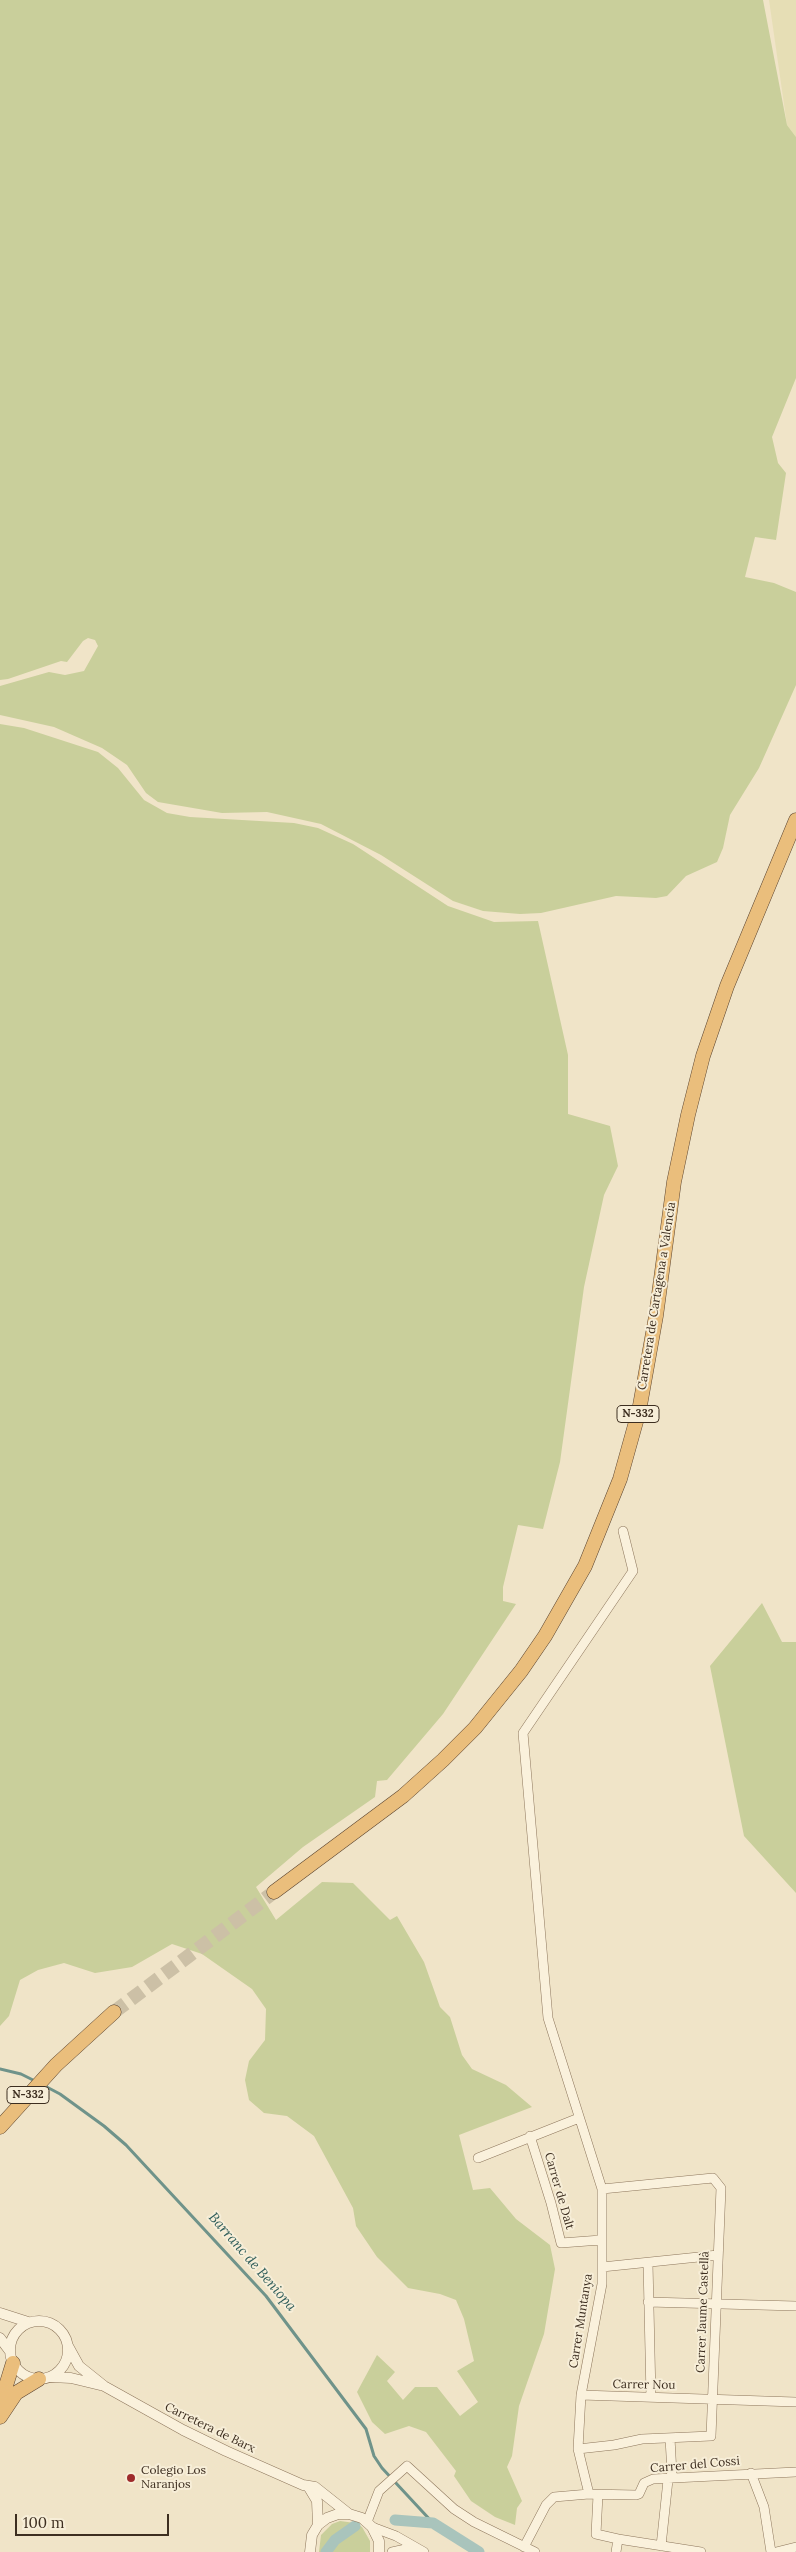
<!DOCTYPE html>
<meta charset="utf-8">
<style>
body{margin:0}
#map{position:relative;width:796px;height:2552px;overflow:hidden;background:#f0e4c8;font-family:Lora,serif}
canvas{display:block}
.scale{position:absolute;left:15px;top:2514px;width:154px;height:22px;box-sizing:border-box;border:2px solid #3d2e20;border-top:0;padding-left:6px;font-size:15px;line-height:18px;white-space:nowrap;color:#3d2e20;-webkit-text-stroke:4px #f7eed8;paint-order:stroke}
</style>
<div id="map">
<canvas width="796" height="2552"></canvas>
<div class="scale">100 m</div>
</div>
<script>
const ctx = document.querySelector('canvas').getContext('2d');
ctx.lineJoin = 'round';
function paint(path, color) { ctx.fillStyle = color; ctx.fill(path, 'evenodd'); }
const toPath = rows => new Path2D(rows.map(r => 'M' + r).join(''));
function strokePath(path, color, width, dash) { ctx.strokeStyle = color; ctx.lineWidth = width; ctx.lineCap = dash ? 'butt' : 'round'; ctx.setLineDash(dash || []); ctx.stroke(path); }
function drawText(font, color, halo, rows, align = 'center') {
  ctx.font = font + ' Lora,serif'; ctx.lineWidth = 4; ctx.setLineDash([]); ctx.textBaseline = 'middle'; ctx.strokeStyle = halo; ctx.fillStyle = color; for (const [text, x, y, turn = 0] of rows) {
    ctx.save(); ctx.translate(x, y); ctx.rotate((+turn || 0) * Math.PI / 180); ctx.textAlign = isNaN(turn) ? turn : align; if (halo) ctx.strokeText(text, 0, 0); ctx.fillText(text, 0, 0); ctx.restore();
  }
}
const farmland = toPath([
 [769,0,796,0,796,137,787,125]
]);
const green = toPath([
 [0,0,763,0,787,125,796,137,796,378,772,437,778,463,786,473,776,540,755,537,745,577,774,583,796,592,796,685,759,768,730,815,723,848,717,862,686,876,667,896,656,898,616,896,541,913,520,914,483,911,453,901,381,855,321,824,267,812,222,813,158,802,146,793,127,765,102,748,54,727,0,715,0,686,49,672,65,675,84,671,98,646,95,640,88,638,83,641,67,662,61,661,8,679,0,680],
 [0,724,24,728,98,752,118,768,144,800,167,813,190,817,294,823,318,828,353,844,448,906,494,922,538,921,568,1055,568,1114,610,1126,618,1166,604,1195,584,1287,560,1462,543,1529,518,1525,503,1587,503,1601,516,1604,443,1714,387,1780,377,1781,375,1797,303,1847,256,1887,276,1920,322,1882,353,1883,390,1920,397,1916,424,1962,440,2007,450,2017,462,2055,472,2069,506,2085,532,2107,459,2135,473,2190,490,2188,516,2219,550,2245,555,2269,544,2334,519,2406,512,2456,507,2467,522,2501,517,2508,515,2525,495,2517,471,2501,454,2476,456,2471,426,2432,409,2426,385,2434,372,2422,357,2392,377,2355,395,2372,387,2381,403,2400,415,2387,437,2387,460,2416,478,2402,457,2371,474,2361,464,2319,456,2300,440,2294,408,2288,377,2257,356,2226,353,2208,314,2136,287,2116,264,2113,249,2100,245,2080,249,2061,265,2040,266,2009,252,1989,202,1954,172,1944,132,1967,95,1973,64,1963,38,1970,20,1980,9,2016,0,2026],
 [762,1603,782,1642,796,1642,796,1893,744,1836,710,1666],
 [340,2521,355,2523,362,2527,370,2541,370,2552,319,2552,321,2535,332,2524]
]);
const stream = toPath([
 [0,2069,21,2074,37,2082],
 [43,2085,60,2094,104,2126,126,2145,266,2296,366,2429,374,2456,382,2468,433,2523]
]);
const canal = toPath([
 [395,2520,433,2523,479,2552],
 [326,2552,335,2540,355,2526]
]);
const trunkTunnel = toPath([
 [114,2012,274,1892]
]);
const minor = toPath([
 [530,2136,551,2203,561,2243,601,2240],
 [478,2158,579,2118],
 [648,2263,651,2397],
 [602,2267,718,2255],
 [648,2302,796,2306],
 [581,2395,796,2402],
 [578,2449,614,2445,642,2439,711,2436,721,2188,713,2178,602,2189],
 [751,2473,764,2507,771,2552],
 [589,2494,578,2449,581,2395,602,2284,602,2189,548,2018,523,1733,633,1571,623,1531],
 [598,2495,596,2534,618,2539],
 [367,2522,379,2491,407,2466,454,2509,474,2522,535,2552],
 [372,2527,396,2536,424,2552],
 [661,2546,668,2480,672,2474,670,2438],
 [524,2547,546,2505,554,2497,589,2494,636,2495,639,2494,644,2483,653,2479,796,2472],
 [392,2552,415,2547],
 [616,2552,618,2539,701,2552],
 [776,2552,796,2547]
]);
const tertiary = toPath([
 [0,2313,28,2322],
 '10 2350a29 29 0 1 1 58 0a29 29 0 1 1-58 0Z',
 [0,2338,9,2350],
 [68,2346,79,2366,104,2386,183,2430,226,2451,303,2485,315,2487,349,2514],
 [51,2377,71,2378,100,2385],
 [308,2486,317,2501,318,2525],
 [310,2552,312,2535,318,2525,327,2518,338,2514,349,2514,362,2518,372,2527,379,2541,379,2552]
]);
const trunk = toPath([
 [274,1892,403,1796,443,1760,475,1728,521,1671,545,1636,585,1566,620,1479,639,1411,656,1316,674,1182,688,1115,703,1056,727,986,796,820],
 [0,2127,56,2065,114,2012],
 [0,2405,13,2363],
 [0,2417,16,2393,39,2379]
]);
const markers = [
 [131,2478,5,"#9e2a2b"]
];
const shields = [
 [638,1414,42],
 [28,2095,42]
];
const shieldNames = [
 ["N-332",638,1414],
 ["N-332",28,2095]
];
const streetNames = [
 ["Carretera de Cartagena a Valencia",657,1296,-81],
 ["Carrer de Dalt",559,2191,74],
 ["Carrer Jaume Castellà",703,2312,-88],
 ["Carrer Muntanya",581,2321,-81],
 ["Carrer Nou",644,2385,1],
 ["Carretera de Barx",210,2428,26],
 ["Carrer del Cossi",695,2465,-5]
];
const poiNames = [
 ["Colegio Los",141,2471],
 ["Naranjos",141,2485]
];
const waterNames = [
 ["Barranc de Beniopa",252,2262,49]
];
paint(farmland, '#e6deb5');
paint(green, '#c9cf9b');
strokePath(stream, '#6f938a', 3);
strokePath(canal, '#a9c4bc', 11);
strokePath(trunkTunnel, '#ccc0a6', 14, [14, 7]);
strokePath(minor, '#8d765c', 10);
strokePath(tertiary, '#8d765c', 11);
strokePath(trunk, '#5b4430', 15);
strokePath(minor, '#faf1dc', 9);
strokePath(tertiary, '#faf1dc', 10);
strokePath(trunk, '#eabe7c', 14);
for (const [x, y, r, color] of markers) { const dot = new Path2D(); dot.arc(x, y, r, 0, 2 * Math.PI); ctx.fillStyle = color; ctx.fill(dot); strokePath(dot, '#f7eed8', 2); }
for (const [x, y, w] of shields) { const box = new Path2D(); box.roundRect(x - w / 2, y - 8.5, w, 17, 4); ctx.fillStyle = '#f7eed8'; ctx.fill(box); strokePath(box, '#3d2e20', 1); }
drawText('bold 11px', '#3d2e20', null, shieldNames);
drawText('12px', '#3d2e20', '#f7eed8', streetNames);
drawText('12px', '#3d2e20', '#f7eed8', poiNames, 'left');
drawText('italic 14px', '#2f5d5a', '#f7eed8', waterNames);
</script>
